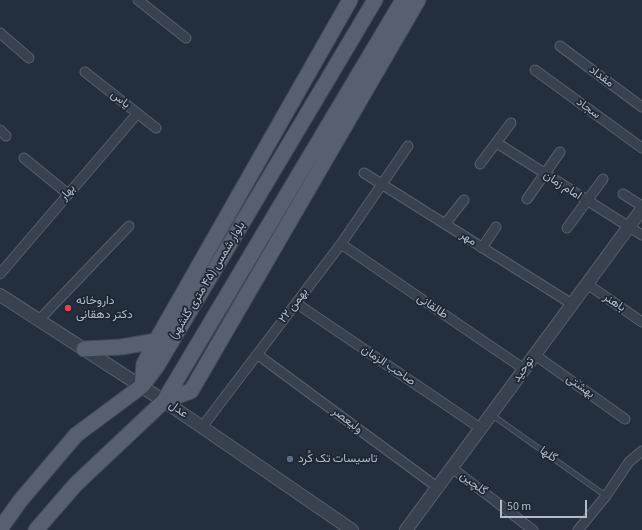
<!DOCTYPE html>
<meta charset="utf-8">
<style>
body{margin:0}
#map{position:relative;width:642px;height:530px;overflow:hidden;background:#242f3e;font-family:"Source Sans 3",sans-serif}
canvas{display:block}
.scale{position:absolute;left:500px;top:500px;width:87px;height:18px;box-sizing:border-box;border:2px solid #b4bcc9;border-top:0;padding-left:5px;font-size:12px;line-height:14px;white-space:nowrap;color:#b4bcc9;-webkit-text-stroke:3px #1d2633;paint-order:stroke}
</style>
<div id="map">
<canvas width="642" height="530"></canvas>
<div class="scale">50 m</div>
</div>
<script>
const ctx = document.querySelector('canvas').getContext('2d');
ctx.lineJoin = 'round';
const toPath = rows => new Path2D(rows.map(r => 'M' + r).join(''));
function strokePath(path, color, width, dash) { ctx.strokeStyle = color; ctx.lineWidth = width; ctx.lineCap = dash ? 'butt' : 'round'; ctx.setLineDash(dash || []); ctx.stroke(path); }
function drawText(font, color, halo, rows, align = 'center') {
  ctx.font = font + ' "Source Sans 3",Vazirmatn,sans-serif'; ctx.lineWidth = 3.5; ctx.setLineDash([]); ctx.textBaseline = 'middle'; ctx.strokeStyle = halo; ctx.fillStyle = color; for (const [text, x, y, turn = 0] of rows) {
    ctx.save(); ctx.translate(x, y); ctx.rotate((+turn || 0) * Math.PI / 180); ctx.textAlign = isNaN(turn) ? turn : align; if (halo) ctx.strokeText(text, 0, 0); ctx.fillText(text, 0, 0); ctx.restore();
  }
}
const service = toPath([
 [492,415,606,496]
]);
const minor = toPath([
 [138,0,186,38],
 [0,33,29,58],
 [560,46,642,107],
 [535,70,642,148],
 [85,72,156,128],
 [0,130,6,136],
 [497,143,642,235],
 [24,158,68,194],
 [480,164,511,123],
 [364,173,572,304],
 [623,194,642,206],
 [527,199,560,152],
 [445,224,464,200],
 [567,228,603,179],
 [341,244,524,369],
 [482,248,496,227],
 [0,274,137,114],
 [587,284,642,322],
 [296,303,480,428],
 [39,320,129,226],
 [258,355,437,487],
 [535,355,625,419],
 [202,427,341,244,408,146],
 [452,468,533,530],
 [578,530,606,496,629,462,642,451]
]);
const tertiary = toPath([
 [0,295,164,401,352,530],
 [406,530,642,209]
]);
const primary = toPath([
 [84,349,121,347,156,341],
 [142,386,144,364,156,341,350,0],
 [164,401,191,391,418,0],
 [0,529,20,501,76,435,142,386,157,366,375,0],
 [36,530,76,484,164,401,403,0]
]);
const markers = [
 [68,308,4,"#e0444e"],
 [290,459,4,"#5c6f8a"]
];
const streetNames = [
 ["مقداد",601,77,37],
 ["یاس",120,100,38],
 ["سجاد",588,109,36],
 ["امام زمان",562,186,33],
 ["بهار",68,193,-49],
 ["مهر",468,239,33],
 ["بلوار شمس (۴۵ متری گلشهر)",208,281,-59],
 ["باهنر",614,303,34],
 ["۲۲ بهمن",294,306,-53],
 ["طالقانی",432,307,34],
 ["صاحب الزمان",388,366,34],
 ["توحید",524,370,-54],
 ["بهشتی",580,387,35],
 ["عدل",178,410,35],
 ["ولیعصر",347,421,37],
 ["گلها",548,455,35],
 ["گلچین",473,484,37]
];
const poiNames = [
 ["داروخانه",76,301],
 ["دکتر دهقانی",76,315],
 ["تاسیسات تک کُرد",298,459]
];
strokePath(service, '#565f6c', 6);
strokePath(minor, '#565f6c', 11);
strokePath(tertiary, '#565f6c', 14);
strokePath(primary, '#414a57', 17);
strokePath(service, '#38414e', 4.5);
strokePath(minor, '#38414e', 9);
strokePath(tertiary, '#38414e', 12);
strokePath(primary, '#56606e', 15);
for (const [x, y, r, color] of markers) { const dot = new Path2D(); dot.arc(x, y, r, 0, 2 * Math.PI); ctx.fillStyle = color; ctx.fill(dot); strokePath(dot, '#1d2633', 1.5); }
drawText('12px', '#b4bcc9', '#1d2633', streetNames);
drawText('12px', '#b4bcc9', '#1d2633', poiNames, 'left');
</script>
